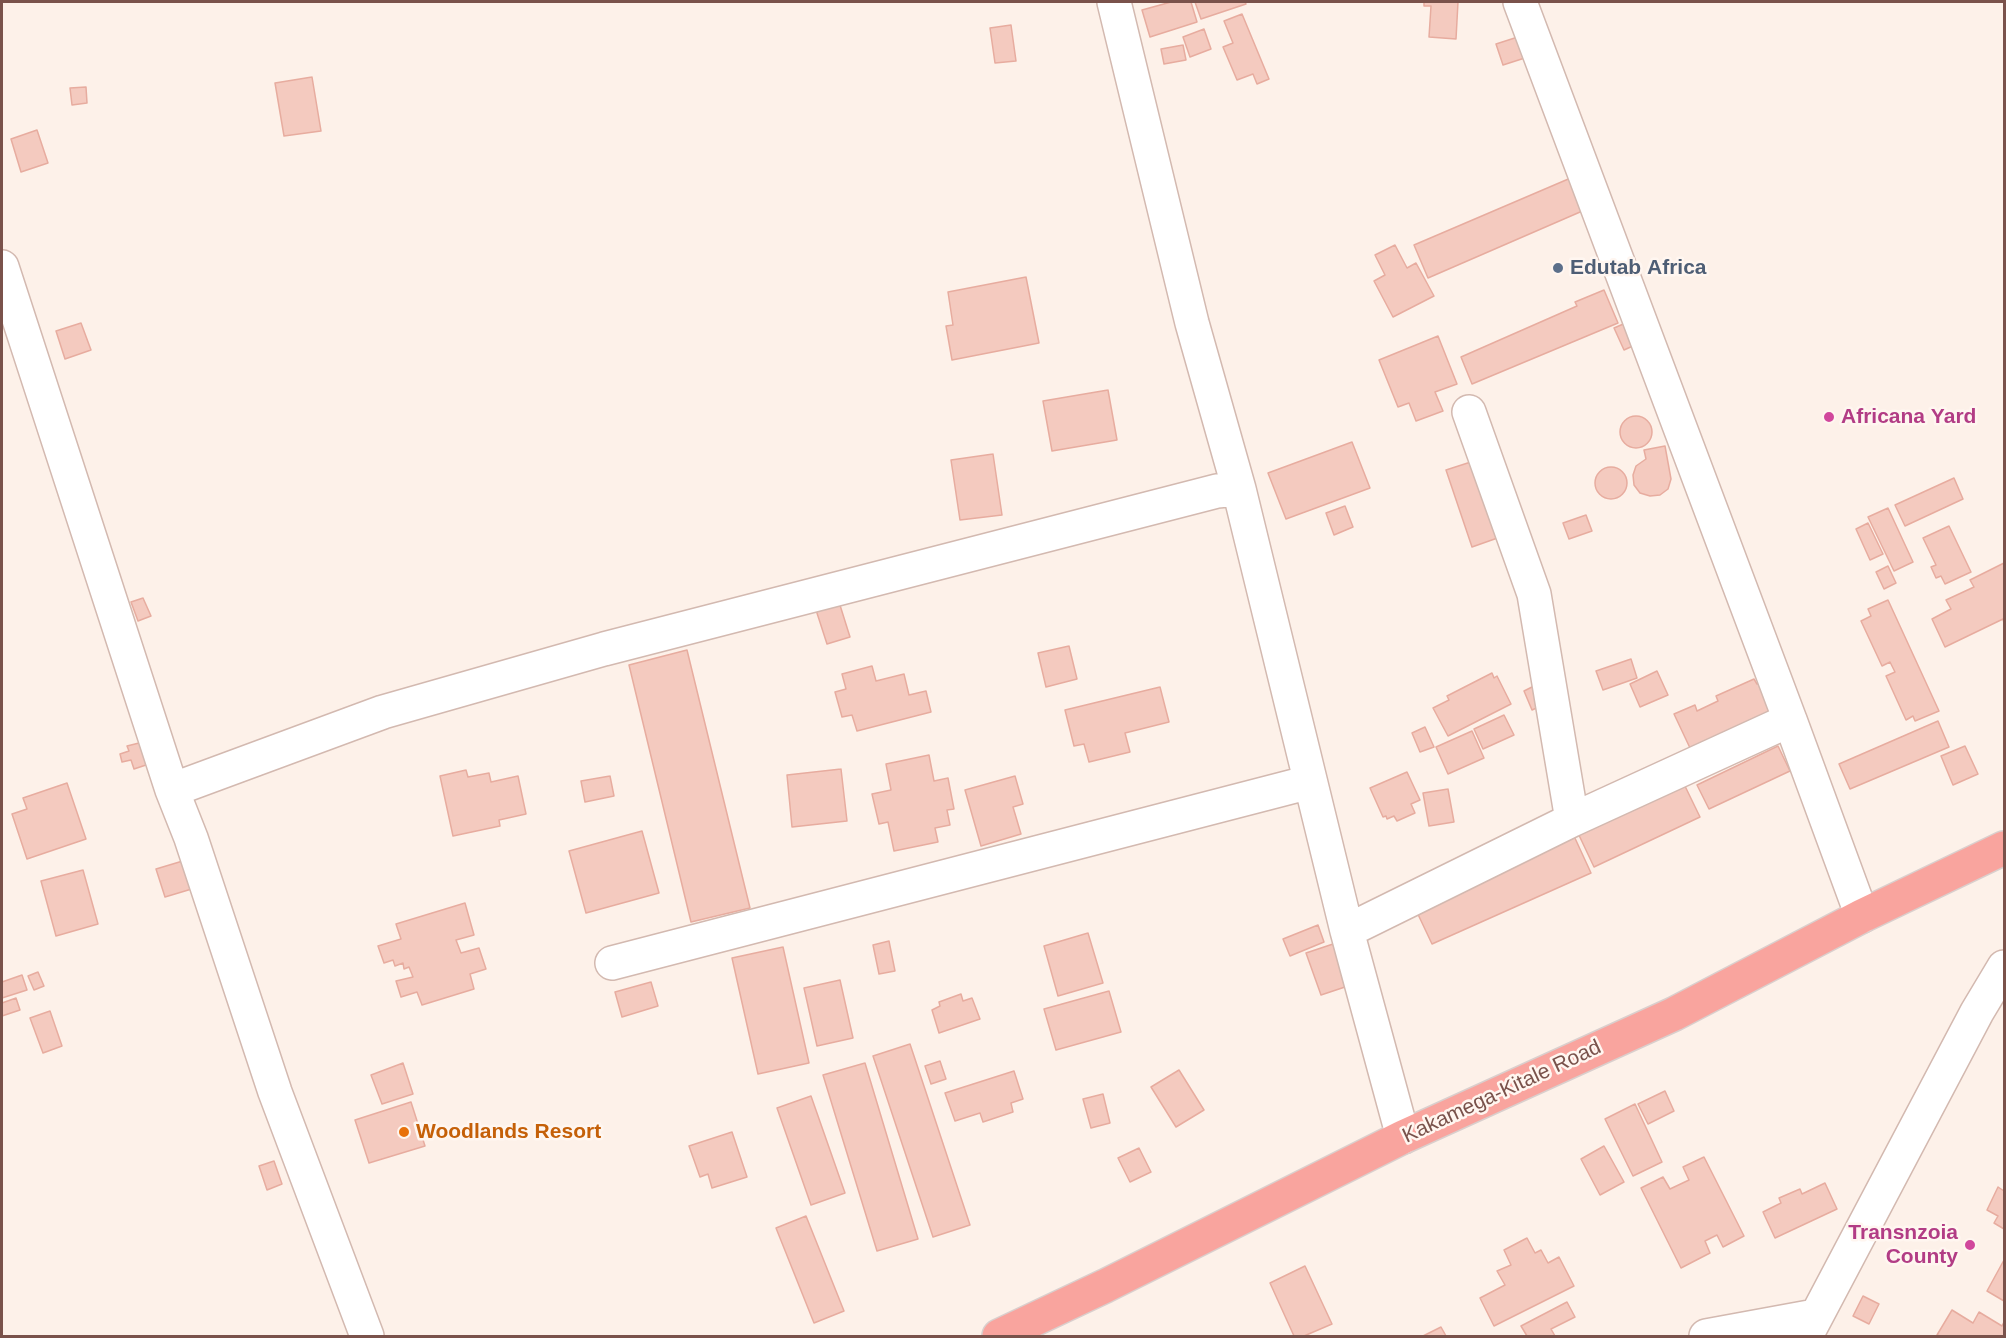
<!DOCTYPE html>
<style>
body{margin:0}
#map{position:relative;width:2006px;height:1338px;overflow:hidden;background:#fdf1e9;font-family:Arial,sans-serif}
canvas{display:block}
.frame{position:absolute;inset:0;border:3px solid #7a524b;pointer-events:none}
</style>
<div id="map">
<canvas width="2006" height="1338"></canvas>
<div class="frame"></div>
</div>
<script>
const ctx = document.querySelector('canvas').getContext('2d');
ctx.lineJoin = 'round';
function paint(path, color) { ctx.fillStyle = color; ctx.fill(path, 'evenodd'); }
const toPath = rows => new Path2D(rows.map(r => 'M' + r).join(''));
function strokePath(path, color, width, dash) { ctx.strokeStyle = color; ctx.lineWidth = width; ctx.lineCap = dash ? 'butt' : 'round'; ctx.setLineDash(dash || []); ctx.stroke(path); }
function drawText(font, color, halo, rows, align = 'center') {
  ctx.font = font + ' Arial,sans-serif'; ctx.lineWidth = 5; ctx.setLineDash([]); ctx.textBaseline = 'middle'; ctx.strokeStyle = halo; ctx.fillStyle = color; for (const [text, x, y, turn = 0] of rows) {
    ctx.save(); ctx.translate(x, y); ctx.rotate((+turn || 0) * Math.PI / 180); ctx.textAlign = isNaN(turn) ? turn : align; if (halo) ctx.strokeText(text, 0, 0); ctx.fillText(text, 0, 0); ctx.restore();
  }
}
const building = toPath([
 [1171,2,1191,2,1197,22,1150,37,1142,10,1171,2],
 [1195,2,1245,2,1246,4,1201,19,1195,2],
 [1424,2,1458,2,1456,39,1429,37,1431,6,1424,6,1424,2],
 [1242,14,1269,79,1257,84,1253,74,1237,80,1223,47,1233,43,1224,21,1242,14],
 [1011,25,1016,61,995,63,990,28,1011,25],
 [1204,29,1211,49,1190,57,1183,37,1204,29],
 [1524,35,1531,56,1503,65,1496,44,1524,35],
 [1183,45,1186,60,1164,64,1161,49,1183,45],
 [312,77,321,131,284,136,275,83,312,77],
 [86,87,87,103,72,105,70,88,86,87],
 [37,130,48,163,21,172,11,139,37,130],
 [1573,177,1587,209,1428,278,1414,245,1573,177],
 [1395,245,1407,268,1416,263,1434,296,1393,317,1374,281,1385,275,1375,255,1395,245],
 [1026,277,1039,343,952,360,946,326,953,325,948,292,1026,277],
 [1604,290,1618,323,1472,384,1461,357,1577,306,1575,302,1604,290],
 [1635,319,1644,341,1624,350,1614,328,1635,319],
 [81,323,91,350,65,359,56,331,81,323],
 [1438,336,1457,384,1435,392,1443,411,1416,421,1409,403,1398,407,1379,360,1438,336],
 [1108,390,1117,440,1052,451,1043,401,1108,390],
 '1620 432a16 16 0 1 1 32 0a16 16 0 1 1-32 0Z',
 [1352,442,1370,488,1286,519,1268,473,1352,442],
 [1665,446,1671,479,1668,489,1660,495,1650,496,1640,493,1634,485,1633,475,1636,466,1646,459,1644,450,1665,446],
 [993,454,1002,515,960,520,951,460,993,454],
 [1480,459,1506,535,1472,547,1446,470,1480,459],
 '1595 483a16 16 0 1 1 32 0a16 16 0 1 1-32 0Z',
 [1954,478,1963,499,1905,526,1895,505,1954,478],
 [1345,506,1353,527,1334,535,1326,513,1345,506],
 [1888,508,1913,562,1894,571,1868,517,1888,508],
 [1586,515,1592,531,1569,539,1563,523,1586,515],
 [1868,523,1883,554,1870,560,1856,529,1868,523],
 [1949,526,1971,572,1945,584,1941,576,1936,578,1931,567,1936,565,1923,538,1949,526],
 [2004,563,2004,623,2003,619,1945,647,1932,619,1951,609,1946,600,1974,587,1970,580,2004,563],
 [1888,566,1896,583,1884,589,1876,572,1888,566],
 [143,598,151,616,138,621,131,602,143,598],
 [1888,600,1939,711,1915,721,1913,716,1906,720,1886,676,1895,672,1890,662,1882,666,1861,621,1871,616,1868,609,1888,600],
 [839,602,850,637,827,644,816,610,839,602],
 [1069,646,1077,679,1046,687,1038,653,1069,646],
 [687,650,750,908,691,922,629,665,687,650],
 [1631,659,1637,678,1603,690,1596,671,1631,659],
 [872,666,876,681,904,674,909,695,926,691,931,712,857,731,852,715,842,717,835,692,846,689,842,674,872,666],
 [1657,671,1668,695,1640,707,1630,684,1657,671],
 [1492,673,1494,678,1497,676,1511,704,1448,736,1433,708,1449,700,1447,696,1492,673],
 [1754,679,1757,684,1767,680,1780,708,1690,748,1674,714,1695,705,1697,711,1718,701,1716,696,1754,679],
 [1540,683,1548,703,1532,710,1524,691,1540,683],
 [1160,687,1169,722,1125,733,1130,752,1089,762,1084,744,1074,746,1065,710,1160,687],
 [1504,715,1514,735,1483,749,1474,729,1504,715],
 [1938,721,1949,747,1850,789,1839,764,1938,721],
 [1425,727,1434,747,1420,752,1412,733,1425,727],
 [1472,731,1484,758,1448,774,1436,747,1472,731],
 [143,742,149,764,134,769,131,760,122,762,120,754,129,751,127,746,143,742],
 [1778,746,1790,771,1709,809,1697,785,1778,746],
 [1965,746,1978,774,1953,785,1941,756,1965,746],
 [929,755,934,781,948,778,954,809,947,810,950,825,935,828,938,842,894,851,888,822,879,824,872,794,891,790,886,764,929,755],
 [841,769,847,821,792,827,787,775,841,769],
 [466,770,468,777,489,773,491,782,518,776,526,814,499,820,500,826,453,836,440,776,466,770],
 [1407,772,1420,800,1411,804,1415,813,1397,821,1394,816,1387,819,1386,816,1383,817,1370,788,1407,772],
 [610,776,614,796,585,802,581,781,610,776],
 [1015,776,1023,804,1013,807,1021,834,981,846,965,790,1015,776],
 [1683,782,1700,817,1594,867,1577,831,1683,782],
 [67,783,86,839,27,859,12,814,27,809,23,798,67,783],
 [1448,789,1454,822,1429,826,1423,793,1448,789],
 [642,831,659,893,586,913,569,851,642,831],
 [1574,836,1591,873,1432,944,1415,908,1574,836],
 [186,860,195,888,165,897,156,869,186,860],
 [83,870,98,924,56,936,41,881,83,870],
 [465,903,474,935,456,940,461,953,479,948,486,969,470,974,474,989,422,1005,417,992,401,997,396,981,413,977,409,967,404,969,403,963,395,966,393,960,384,963,378,946,401,939,396,924,465,903],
 [1318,925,1324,942,1290,956,1283,939,1318,925],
 [1088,933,1103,983,1058,996,1044,946,1088,933],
 [889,941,895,971,879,974,873,945,889,941],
 [1333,944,1348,986,1321,995,1306,953,1333,944],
 [783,947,809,1063,758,1074,732,958,783,947],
 [38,972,44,986,34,990,28,976,38,972],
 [22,975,27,990,2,998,2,982,22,975],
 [840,980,853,1038,817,1046,804,988,840,980],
 [651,982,658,1006,622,1017,615,992,651,982],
 [1109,991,1121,1032,1056,1050,1044,1009,1109,991],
 [961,994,963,1001,972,998,980,1019,939,1033,932,1010,940,1006,939,1002,961,994],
 [16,998,20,1010,2,1016,2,1003,16,998],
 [50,1011,62,1046,43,1053,30,1018,50,1011],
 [910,1044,970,1225,933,1237,873,1056,910,1044],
 [940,1061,946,1079,931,1084,925,1066,940,1061],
 [403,1063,413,1094,382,1104,371,1075,403,1063],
 [865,1063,918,1239,877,1251,823,1075,865,1063],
 [1179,1070,1204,1110,1176,1127,1151,1087,1179,1070],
 [1014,1071,1023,1099,1011,1103,1013,1112,983,1122,980,1113,955,1121,945,1093,1014,1071],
 [1665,1091,1674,1111,1648,1124,1638,1104,1665,1091],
 [1103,1094,1110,1123,1091,1128,1083,1099,1103,1094],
 [811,1096,845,1193,811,1205,777,1108,811,1096],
 [411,1102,425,1146,369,1163,355,1120,411,1102],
 [1635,1104,1662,1162,1633,1176,1605,1119,1635,1104],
 [732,1132,747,1177,712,1188,708,1174,700,1177,689,1146,732,1132],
 [1604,1146,1624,1182,1600,1195,1581,1159,1604,1146],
 [1139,1148,1151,1172,1130,1182,1118,1158,1139,1148],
 [1704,1157,1744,1236,1723,1247,1717,1235,1705,1241,1710,1253,1681,1268,1641,1188,1663,1177,1670,1189,1689,1180,1683,1167,1704,1157],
 [274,1161,282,1184,267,1190,259,1166,274,1161],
 [1825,1183,1837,1209,1775,1238,1763,1212,1781,1203,1779,1198,1800,1189,1802,1194,1825,1183],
 [1998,1187,2004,1191,2004,1229,1994,1223,1998,1216,1987,1210,1998,1187],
 [806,1216,844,1311,814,1323,776,1228,806,1216],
 [1527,1238,1535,1253,1541,1250,1548,1263,1559,1257,1574,1286,1494,1326,1480,1298,1505,1285,1497,1271,1511,1265,1504,1250,1527,1238],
 [2004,1260,2004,1301,1987,1291,2004,1260],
 [1305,1266,1332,1324,1304,1336,1294,1336,1270,1283,1305,1266],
 [1863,1296,1879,1304,1869,1324,1853,1316,1863,1296],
 [1567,1302,1575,1317,1551,1329,1555,1336,1527,1336,1521,1326,1567,1302],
 [1952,1310,1973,1323,1979,1312,2002,1326,2004,1322,2004,1336,1940,1336,1937,1335,1952,1310],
 [1441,1327,1446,1336,1423,1336,1441,1327]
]);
const minor = toPath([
 [1114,2,1192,323,1239,489],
 [2,267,172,790,191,838,275,1092,367,1336],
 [1469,412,1534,594,1572,820],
 [1790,720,1862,916],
 [172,790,383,712,604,649,1217,491,1239,489,1347,931,1403,1137],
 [1347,931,1572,820,1790,720,1520,2],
 [612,963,1310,782],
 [1706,1336,1815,1316],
 [1806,1336,1977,1012,2004,967]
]);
const highway = toPath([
 [999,1336,1105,1286,1403,1137,1674,1014,1862,916,2004,848]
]);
const markers = [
 [1558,268,6,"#5c6f8a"],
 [1829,417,6,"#d1479c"],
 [404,1132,6,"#e8710a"],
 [1970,1245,6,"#d1479c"]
];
const serviceNames = [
 ["Edutab Africa",1570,268]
];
const hotelNames = [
 ["Africana Yard",1841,417],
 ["Transnzoia",1958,1233,"right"],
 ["County",1958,1257,"right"]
];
const streetNames = [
 ["Kakamega-Kitale Road",1502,1092,-25]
];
const foodNames = [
 ["Woodlands Resort",416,1132]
];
paint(building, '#f4cabf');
strokePath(building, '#e7ac9f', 1.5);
strokePath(minor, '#d3b9b0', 36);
strokePath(highway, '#dacfcd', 36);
strokePath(minor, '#fff', 33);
strokePath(highway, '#f9a49e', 33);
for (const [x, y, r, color] of markers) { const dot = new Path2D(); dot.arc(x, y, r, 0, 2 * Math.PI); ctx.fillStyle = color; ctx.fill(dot); strokePath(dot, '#fff6f0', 2); }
drawText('bold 21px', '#4e5e75', '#fff6f0', serviceNames, 'left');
drawText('bold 21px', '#b23c85', '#fff6f0', hotelNames, 'left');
drawText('21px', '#7a524b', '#fff6f0', streetNames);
drawText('bold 21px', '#c56008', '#fff6f0', foodNames, 'left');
</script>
